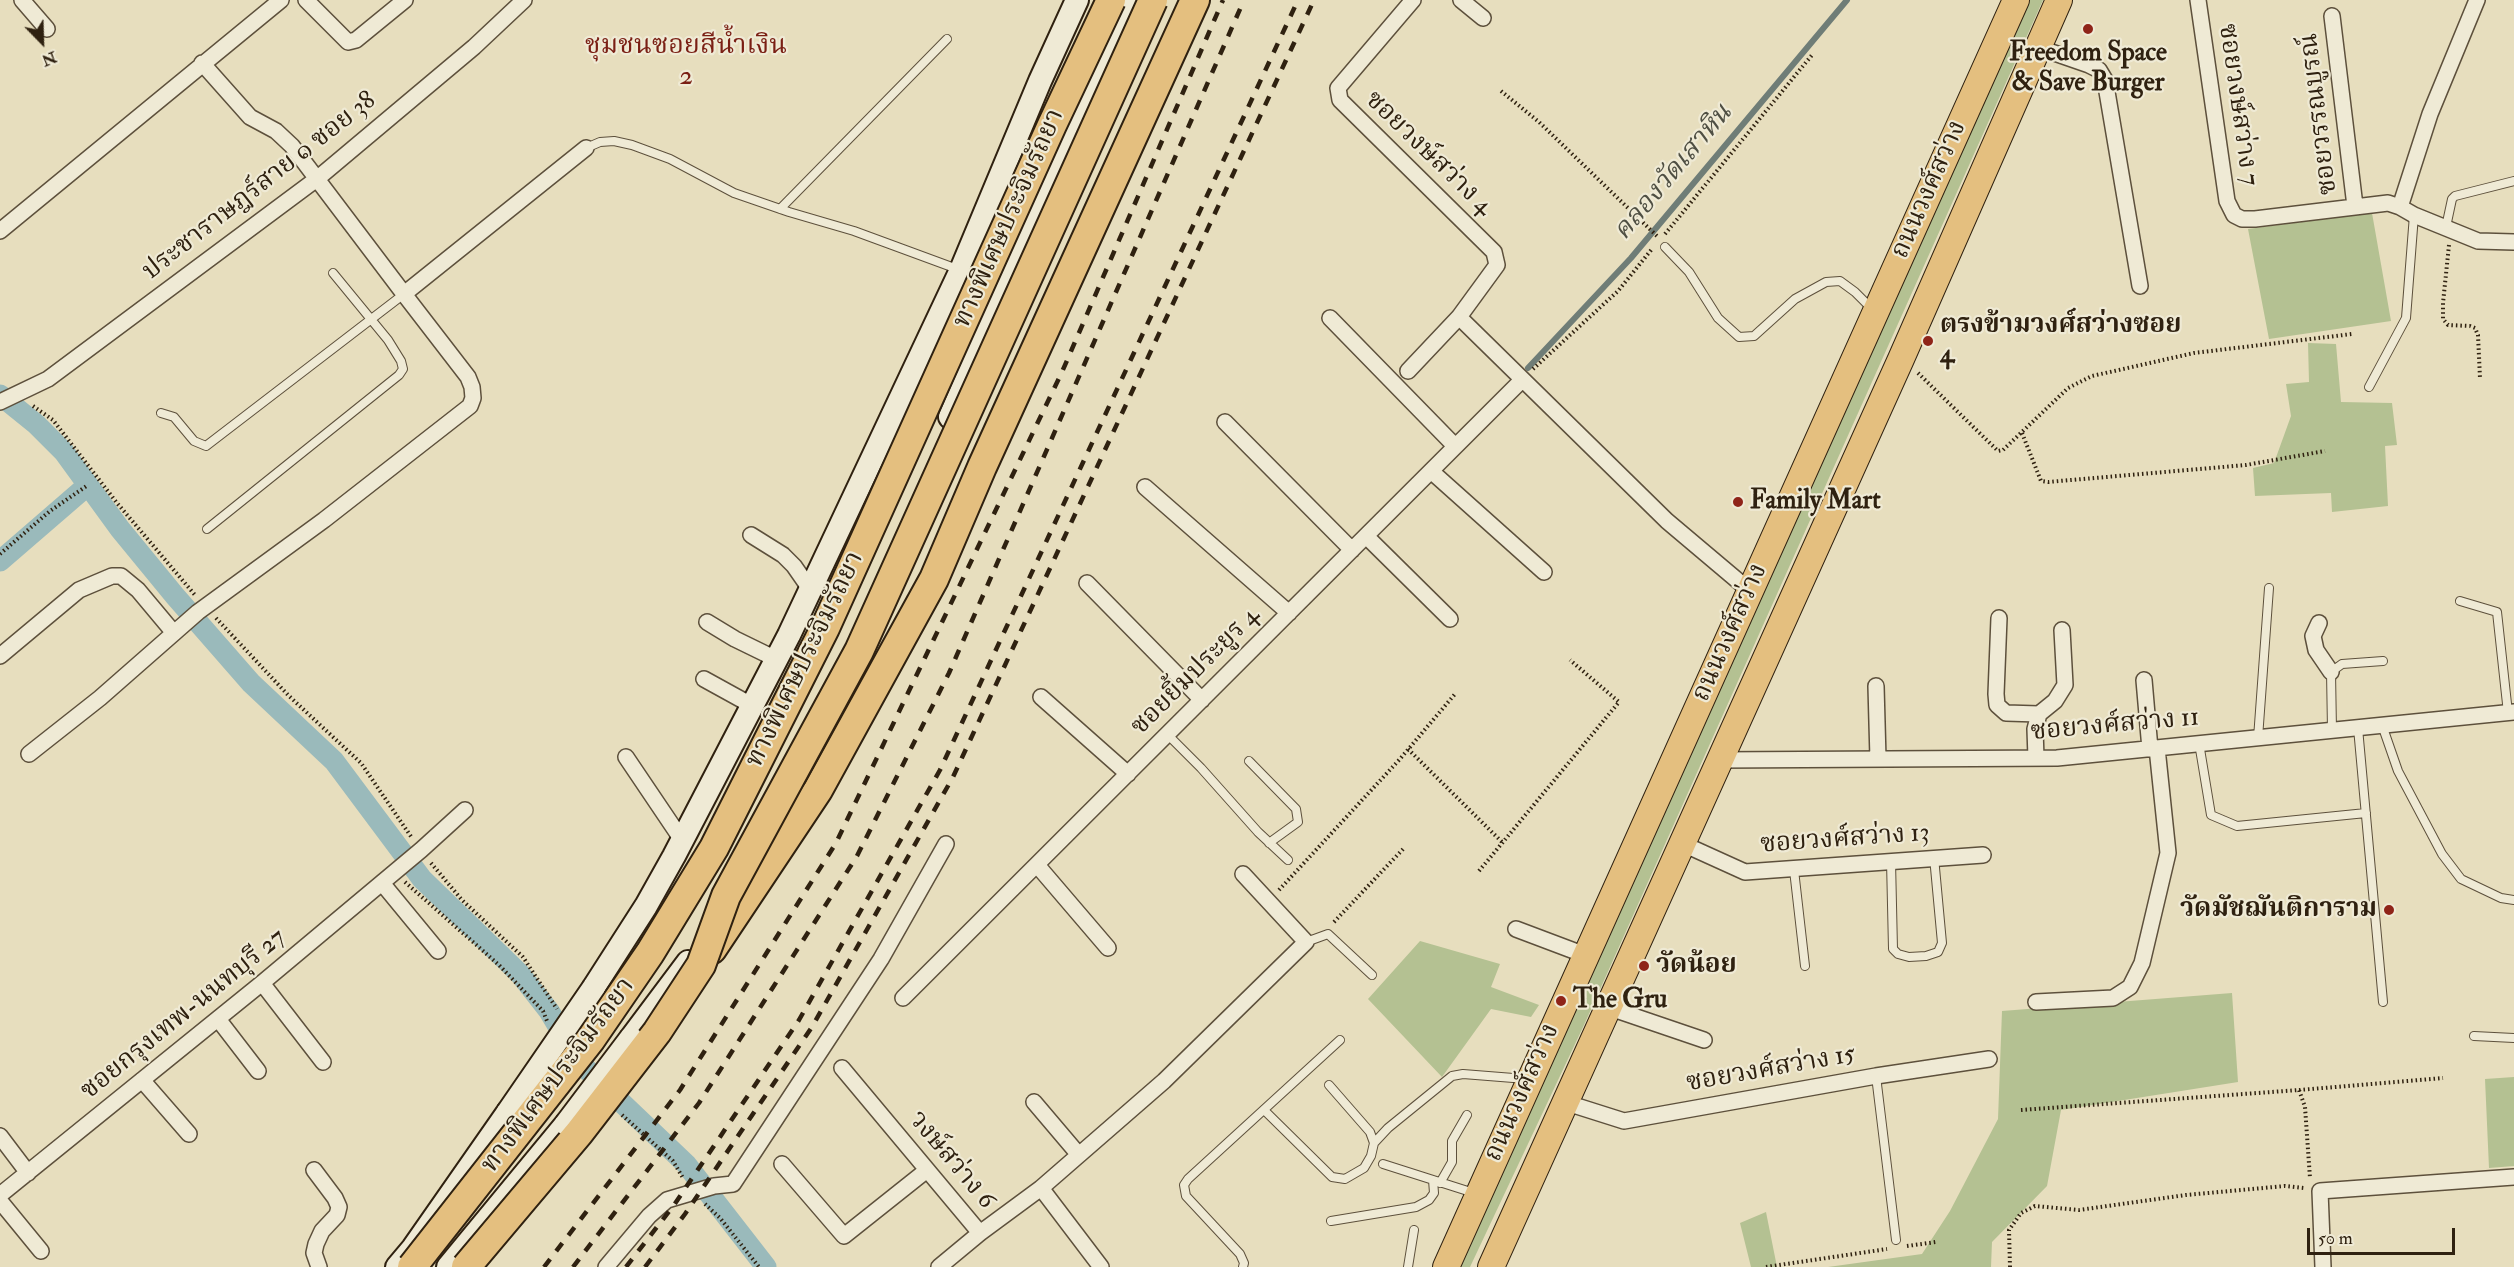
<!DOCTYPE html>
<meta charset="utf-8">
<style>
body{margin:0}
#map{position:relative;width:2514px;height:1267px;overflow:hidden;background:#e7debe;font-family:"IM FELL Double Pica",serif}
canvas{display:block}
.north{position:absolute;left:12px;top:12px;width:60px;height:60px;-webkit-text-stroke:4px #efead5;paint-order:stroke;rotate:157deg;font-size:16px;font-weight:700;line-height:24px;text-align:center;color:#2f2110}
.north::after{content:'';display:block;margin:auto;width:21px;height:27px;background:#2f2110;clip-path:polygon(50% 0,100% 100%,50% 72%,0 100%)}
.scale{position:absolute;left:2307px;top:1228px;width:148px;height:27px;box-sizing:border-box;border:3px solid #2f2110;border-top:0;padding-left:8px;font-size:18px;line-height:21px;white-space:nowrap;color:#2f2110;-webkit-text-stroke:4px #efead5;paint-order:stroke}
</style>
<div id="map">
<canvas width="2514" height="1267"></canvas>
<div class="north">N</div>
<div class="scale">50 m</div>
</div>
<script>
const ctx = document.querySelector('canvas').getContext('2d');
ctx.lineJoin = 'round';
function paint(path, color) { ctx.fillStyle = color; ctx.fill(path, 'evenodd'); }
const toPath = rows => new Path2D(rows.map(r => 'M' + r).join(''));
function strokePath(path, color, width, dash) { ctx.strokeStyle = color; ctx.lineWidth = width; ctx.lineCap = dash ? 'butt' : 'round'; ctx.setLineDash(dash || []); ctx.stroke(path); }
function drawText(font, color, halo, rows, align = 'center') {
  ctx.font = font + ' "IM FELL Double Pica","Noto Serif Thai",serif'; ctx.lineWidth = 4.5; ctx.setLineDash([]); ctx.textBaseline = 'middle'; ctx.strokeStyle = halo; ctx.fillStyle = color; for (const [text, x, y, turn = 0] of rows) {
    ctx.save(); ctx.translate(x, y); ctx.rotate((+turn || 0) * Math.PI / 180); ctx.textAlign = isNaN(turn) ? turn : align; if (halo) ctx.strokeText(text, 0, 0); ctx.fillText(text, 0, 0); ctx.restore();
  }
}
const green = toPath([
 [2029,0,2043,0,1584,1025,1470,1267,1460,1267],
 [2372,213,2391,321,2269,339,2248,229],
 [2308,343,2336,344,2341,402,2392,403,2397,445,2385,446,2388,506,2332,512,2331,493,2255,496,2253,468,2274,463,2291,416,2286,384,2309,382],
 [1420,941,1500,964,1491,987,1539,1005,1531,1017,1491,1009,1442,1077,1368,999],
 [2232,993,2238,1082,2061,1110,2047,1186,1992,1242,1991,1267,1828,1267,1922,1254,1950,1211,1998,1119,2002,1011],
 [2514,1077,2514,1166,2489,1168,2485,1079],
 [1766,1212,1777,1267,1751,1267,1740,1223]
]);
const stream = toPath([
 [1528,368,1631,258,1847,0]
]);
const canal = toPath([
 [0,395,36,424,64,452,120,529,175,596,251,683,334,761,422,879,520,974,549,1011,580,1063,686,1164,766,1267],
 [0,561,88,485]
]);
const path = toPath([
 [1501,91,1539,122,1659,238],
 [1665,234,1812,55],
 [2449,245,2443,303,2443,319,2448,325,2470,326,2475,328,2478,335,2480,378],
 [1533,369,1618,291,1652,249],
 [1918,373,1998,451,2003,450,2068,388,2092,376,2194,353,2352,334],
 [33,406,53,420,117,503,195,595],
 [2022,433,2041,481,2048,482,2246,465,2325,451],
 [0,554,50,511,88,485],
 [216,618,289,696,361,763,412,838],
 [1408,749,1504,844],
 [431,863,462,900,523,957,557,1009],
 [1479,871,1619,702,1570,660],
 [405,882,499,965,543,1011,547,1021],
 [1279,890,1400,759,1455,694],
 [1334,922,1405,847],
 [2299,1090,2443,1078],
 [2021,1110,2299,1090,2305,1107,2310,1178],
 [622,1115,673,1161,683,1178],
 [705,1204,720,1218,759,1267],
 [1907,1246,1936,1242],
 [1766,1267,1887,1249],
 [2010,1267,2009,1230,2021,1213,2035,1206,2079,1210,2186,1195,2285,1186,2304,1188]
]);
const lane = toPath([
 [586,148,600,142,614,141,632,145,670,159,734,193,789,212,854,231,960,270],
 [780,209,947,39],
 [2446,227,2452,199,2455,196,2514,181],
 [1665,247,1689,272,1718,318,1739,337,1754,336,1795,299,1826,282,1840,281,1855,292,1872,309],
 [2369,387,2406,318,2414,215],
 [161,413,174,417,194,441,206,446,404,294],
 [207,529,399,375,403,369,401,361,388,340,333,273],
 [2460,601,2497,612,2508,713],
 [2382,725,2398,771,2442,854,2461,879,2501,898,2514,900],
 [2358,728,2383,1002],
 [2332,730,2331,672,2342,664,2383,661],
 [1167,734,1201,768,1258,832,1288,860],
 [2258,738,2269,588],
 [2199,743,2211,815,2237,826,2366,813],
 [1249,761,1296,809,1298,822,1269,843],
 [1891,861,1893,949,1898,954,1909,957,1926,956,1938,952,1942,943,1934,857],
 [1794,870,1805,966],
 [1306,942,1328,934,1372,975],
 [2474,1036,2514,1038],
 [1876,1076,1896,1240],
 [1264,1110,1332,1177,1345,1179,1364,1168,1371,1156,1374,1143,1370,1132,1329,1085],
 [1374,1143,1388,1128,1452,1076,1463,1074,1526,1079],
 [1383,1164,1474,1193],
 [1440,1183,1452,1162,1452,1141,1467,1115],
 [1331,1221,1416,1207,1429,1200,1434,1193,1433,1180],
 [1243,1267,1244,1263,1240,1254,1186,1196,1184,1185,1188,1179,1340,1040],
 [1408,1267,1414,1230]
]);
const street = toPath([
 [22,0,47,29],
 [306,0,348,42,356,40,405,0],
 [1461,0,1483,18],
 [2198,0,2227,201,2234,215,2242,219,2255,219,2388,203,2400,207,2414,215,2478,241,2514,242],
 [2332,16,2355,206],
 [2037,47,2089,65,2099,70,2105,80,2140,286],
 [202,63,250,117,276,131,292,146,404,294],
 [2400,207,2430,114,2477,0],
 [0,231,281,0],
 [1459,317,1667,521,1750,591],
 [1330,318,1455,446],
 [1408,371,1459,317,1497,265,1494,252,1340,100,1338,88,1413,0],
 [0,402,48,379,318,178,474,47,524,0],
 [1225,422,1352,550],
 [1431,471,1544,572],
 [1145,487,1289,613],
 [751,535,783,555,794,566,810,589],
 [1366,536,1450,619],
 [1087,583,1202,700],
 [1999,618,1996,694,1997,705,2006,713,2039,714],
 [707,622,735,639,776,659],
 [2319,623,2313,636,2316,650,2331,672],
 [0,656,79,590,112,576,121,576,138,590,174,633],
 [704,679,753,706],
 [2144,680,2150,749],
 [1876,686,1878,759],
 [1041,697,1128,774],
 [29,754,100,698,198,612,324,520,470,406,473,398,472,387,468,377,404,294,586,148],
 [626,757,682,840],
 [2036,758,2035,729,2039,714,2055,701,2065,685,2062,630],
 [1719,760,2057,758,2514,712],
 [1681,843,1745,872,1983,855],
 [1037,865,1108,948],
 [382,883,438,951],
 [1516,929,1585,955],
 [262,983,323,1062],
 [903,998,1522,380],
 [2036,1002,2113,998,2130,987,2142,963,2168,853,2157,748],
 [1607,1007,1704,1040],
 [218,1019,258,1071],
 [842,1068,980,1233,1041,1188,1101,1267],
 [142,1080,189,1134],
 [1034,1102,1079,1155],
 [1564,1102,1624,1121,1876,1076,1989,1059],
 [0,1136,28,1173],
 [782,1164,844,1236,927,1170],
 [314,1170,335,1198,339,1207,337,1215,322,1231,316,1244,314,1253,319,1267],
 [1041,1188,1164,1081,1306,942,1243,874],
 [0,1195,262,983,421,850,465,810],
 [0,1201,41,1251],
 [606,1267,649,1216,667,1200,714,1186,733,1184,881,959,946,844],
 [939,1267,980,1233],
 [2323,1267,2320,1191,2514,1177]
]);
const secondary = toPath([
 [950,417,1131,0],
 [594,987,646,906,674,856,789,635,961,270,1040,81,1077,0],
 [631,1038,688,962],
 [397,1267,413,1248,508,1112],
 [448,1267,566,1124]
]);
const primary = toPath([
 [1446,1267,2016,0],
 [1491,1267,1901,359,2059,0]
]);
const highway = toPath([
 [712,949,818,790,934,579,982,467,1195,0]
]);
const rail = toPath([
 [544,1267,680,1090,836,843,1062,372,1223,0],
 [573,1267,699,1103,857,856,949,673,1244,0],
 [626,1267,674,1205,799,1020,940,770,1298,0],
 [645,1267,685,1214,812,1027,953,777,1314,0]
]);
const secondaryBridge = toPath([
 [508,1112,594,987],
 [566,1124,631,1038]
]);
const highwayBridge = toPath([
 [412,1267,591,1039,650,953,714,848,825,628,1052,125,1111,0],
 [466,1267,579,1133,657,1032,701,965,726,896,859,651,1153,0]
]);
const markers = [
 [2088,29,6,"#8f2418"],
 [1928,341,6,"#8f2418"],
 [1738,502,6,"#8f2418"],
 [2389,910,6,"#8f2418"],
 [1644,966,6,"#8f2418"],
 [1561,1001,6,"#8f2418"]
];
const poiNames = [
 ["Freedom Space",2088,54,"center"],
 ["& Save Burger",2088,84,"center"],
 ["ตรงข้ามวงศ์สว่างซอย",1940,326],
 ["4",1940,356],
 ["Family Mart",1750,502],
 ["วัดมัชฌันติการาม",2377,910,"right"],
 ["วัดน้อย",1656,966],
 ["The Gru",1573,1001]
];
const streetNames = [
 ["ซอยวงษ์สว่าง 7",2237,105,82],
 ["ซอยวรรณบูรณ์",2320,114,-97],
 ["ซอยวงษ์สว่าง 4",1428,154,44],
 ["ประชาราษฎร์สาย ๑ ซอย 38",260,187,-38],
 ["ถนนวงศ์สว่าง",1930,190,-66],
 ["ทางพิเศษประจิมรัถยา",1010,219,-66],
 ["ถนนวงศ์สว่าง",1731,633,-66],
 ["ทางพิเศษประจิมรัถยา",806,660,-64],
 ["ซอยยิ้มประยูร 4",1196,672,-45],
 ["ซอยวงศ์สว่าง 11",2115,726,-5],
 ["ซอยวงศ์สว่าง 13",1845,840,-4],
 ["ซอยกรุงเทพ-นนทบุรี 27",184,1015,-39],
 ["ซอยวงศ์สว่าง 15",1771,1070,-10],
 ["ทางพิเศษประจิมรัถยา",559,1076,-53],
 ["ถนนวงศ์สว่าง",1523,1093,-66],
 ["วงษ์สว่าง 6",951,1161,50]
];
const neighbourhoodNames = [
 ["ชุมชนซอยสีน้ำเงิน",686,47],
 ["2",686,78]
];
const waterNames = [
 ["คลองวัดเสาหิน",1674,173,-50]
];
paint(green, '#b4c192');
strokePath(stream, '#6f7d77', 6);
strokePath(canal, '#9ababb', 21);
strokePath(lane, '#5d503c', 10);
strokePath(street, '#5d503c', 18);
strokePath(secondary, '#2f2110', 26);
strokePath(primary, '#2f2110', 28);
strokePath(highway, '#2f2110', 32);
strokePath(path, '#2f2110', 4, [1.5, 3]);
strokePath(lane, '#efead5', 8);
strokePath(street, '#efead5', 15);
strokePath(secondary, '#efead5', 22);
strokePath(primary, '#e4bf7f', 26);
strokePath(highway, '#e4bf7f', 28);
strokePath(rail, '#2f2110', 4.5, [10, 10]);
strokePath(secondaryBridge, '#2f2110', 26, []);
strokePath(highwayBridge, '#2f2110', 32, []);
strokePath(secondaryBridge, '#efead5', 22);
strokePath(highwayBridge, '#e4bf7f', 28);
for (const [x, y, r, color] of markers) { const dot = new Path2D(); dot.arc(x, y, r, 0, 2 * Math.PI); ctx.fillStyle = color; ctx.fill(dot); strokePath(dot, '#efead5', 2); }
drawText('bold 26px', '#2f2110', '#efead5', poiNames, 'left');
drawText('26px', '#2f2110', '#efead5', streetNames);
drawText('27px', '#7a1f14', '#efead5', neighbourhoodNames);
drawText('italic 27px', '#4f4f43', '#efead5', waterNames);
</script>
